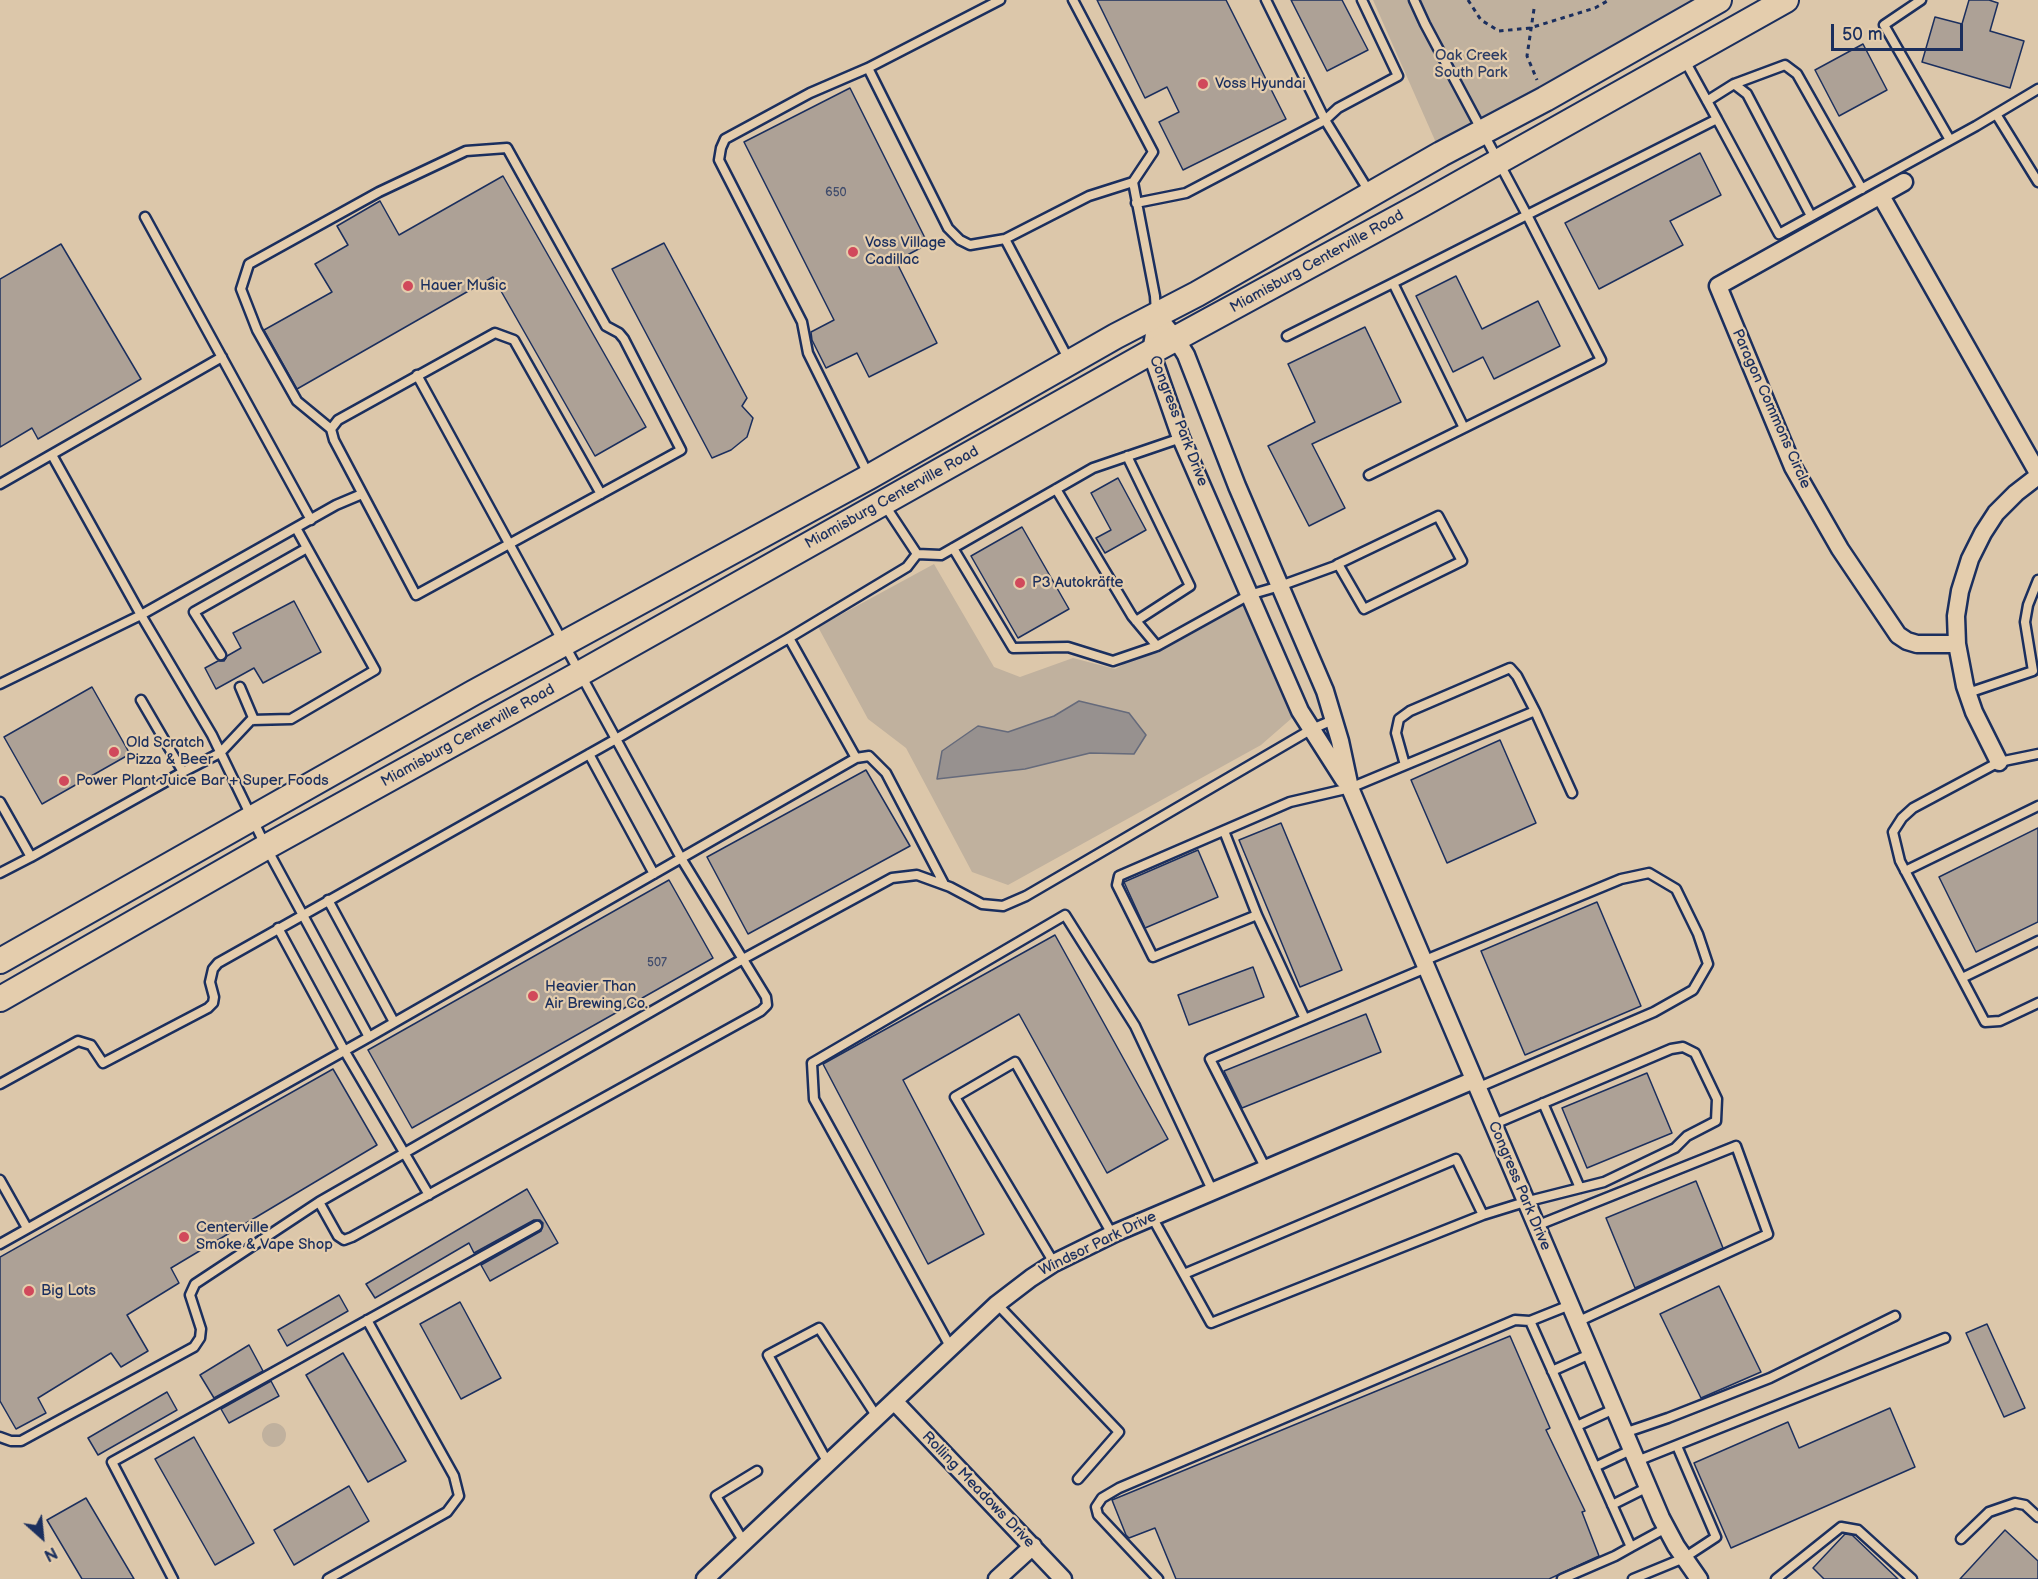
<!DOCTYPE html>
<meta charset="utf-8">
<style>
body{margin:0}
#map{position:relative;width:2038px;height:1579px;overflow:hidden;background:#dcc7aa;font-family:"Balsamiq Sans",sans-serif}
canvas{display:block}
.north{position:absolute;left:12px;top:1507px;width:60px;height:60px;-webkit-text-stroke:4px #e4cdad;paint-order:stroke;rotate:153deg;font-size:16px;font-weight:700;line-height:24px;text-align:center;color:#1b2f5e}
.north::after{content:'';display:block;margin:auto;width:21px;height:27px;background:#1b2f5e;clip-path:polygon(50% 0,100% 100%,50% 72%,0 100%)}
.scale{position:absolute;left:1831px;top:24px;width:132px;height:27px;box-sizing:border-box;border:3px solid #1b2f5e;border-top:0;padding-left:8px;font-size:18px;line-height:21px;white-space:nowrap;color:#1b2f5e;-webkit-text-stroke:4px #e4cdad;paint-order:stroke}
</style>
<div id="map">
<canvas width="2038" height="1579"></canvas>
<div class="north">N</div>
<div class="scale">50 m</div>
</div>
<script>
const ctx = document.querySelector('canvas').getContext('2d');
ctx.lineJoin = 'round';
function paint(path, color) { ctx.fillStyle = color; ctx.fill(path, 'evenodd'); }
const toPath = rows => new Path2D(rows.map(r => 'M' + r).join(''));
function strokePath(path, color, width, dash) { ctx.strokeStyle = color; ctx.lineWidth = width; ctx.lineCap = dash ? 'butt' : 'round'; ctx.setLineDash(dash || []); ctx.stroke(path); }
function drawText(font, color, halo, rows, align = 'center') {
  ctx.font = font + ' "Balsamiq Sans",sans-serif'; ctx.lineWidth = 4.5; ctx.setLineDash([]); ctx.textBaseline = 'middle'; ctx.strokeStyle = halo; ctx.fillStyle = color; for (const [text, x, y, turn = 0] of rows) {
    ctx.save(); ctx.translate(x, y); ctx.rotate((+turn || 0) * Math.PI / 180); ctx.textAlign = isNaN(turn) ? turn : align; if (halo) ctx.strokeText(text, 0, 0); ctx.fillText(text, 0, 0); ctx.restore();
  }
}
const green = toPath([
 [1373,0,1719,0,1441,154],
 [934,564,994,667,1020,677,1073,658,1115,669,1249,595,1300,711,1261,745,1008,885,972,872,906,748,868,719,818,627],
 '262 1435a12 12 0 1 1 24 0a12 12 0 1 1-24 0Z'
]);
const water = toPath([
 [1079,701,1129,713,1146,735,1134,754,1090,753,1025,769,937,779,942,751,978,726,1008,732,1054,716,1079,701]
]);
const building = toPath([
 [1097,0,1226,0,1286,119,1183,170,1159,122,1179,112,1167,87,1145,98,1097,0],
 [1291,0,1342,0,1368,50,1327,71,1291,0],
 [1969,0,1989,0,1998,3,1990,31,2024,41,2010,88,1922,62,1935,17,1962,24,1969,0],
 [1863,44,1887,90,1839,116,1815,70,1863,44],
 [850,88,928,244,896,261,937,343,869,377,857,353,826,368,812,340,811,332,834,320,744,142,850,88],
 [1700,153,1721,195,1670,221,1683,245,1599,289,1565,223,1700,153],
 [503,176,646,427,595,456,493,277,297,389,264,330,332,292,315,264,348,245,337,226,380,201,399,235,503,176],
 [664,243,747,398,742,406,753,418,747,437,731,450,712,458,612,269,664,243],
 [61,244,141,379,38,439,32,428,0,447,0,279,61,244],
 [1456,276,1482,329,1538,301,1560,346,1494,379,1483,357,1453,372,1416,296,1456,276],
 [1365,327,1401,402,1312,444,1345,508,1309,526,1268,446,1315,422,1288,364,1365,327],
 [1118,478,1146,530,1105,553,1096,538,1111,530,1091,493,1118,478],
 [1022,527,1069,609,1018,638,971,556,1022,527],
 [294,601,321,652,263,683,254,668,216,689,205,668,218,661,224,661,227,656,241,648,233,633,294,601],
 [92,687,130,754,42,804,4,737,92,687],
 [1500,740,1536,823,1447,863,1411,780,1500,740],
 [866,770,910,846,748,934,707,857,866,770],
 [1281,823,1342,970,1300,987,1239,840,1281,823],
 [2038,828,2038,922,1976,952,1939,877,2038,828],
 [1198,850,1218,897,1145,928,1124,882,1198,850],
 [669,880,713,958,412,1128,368,1050,669,880],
 [1597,902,1641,1006,1525,1055,1481,951,1597,902],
 [1055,935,1168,1139,1107,1173,1019,1014,903,1080,984,1234,928,1264,823,1064,1055,935],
 [1253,967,1264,997,1189,1025,1178,995,1253,967],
 [1366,1014,1381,1052,1242,1108,1224,1071,1366,1014],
 [333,1069,377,1145,171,1268,179,1283,127,1315,148,1351,121,1367,111,1353,38,1398,46,1413,16,1429,0,1401,0,1257,333,1069],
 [1647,1073,1672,1133,1587,1168,1562,1108,1647,1073],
 [1696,1181,1723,1248,1635,1288,1606,1218,1696,1181],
 [527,1189,558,1243,490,1281,481,1265,541,1231,543,1223,540,1220,534,1220,474,1253,469,1243,375,1298,366,1284,527,1189],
 [1719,1286,1761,1372,1701,1398,1660,1314,1719,1286],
 [339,1295,348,1311,287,1346,278,1330,339,1295],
 [460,1302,501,1378,461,1399,420,1324,460,1302],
 [1987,1324,2025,1408,2004,1417,1966,1333,1987,1324],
 [1510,1336,1550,1428,1546,1430,1585,1511,1582,1512,1599,1556,1549,1579,1176,1579,1155,1528,1129,1538,1126,1535,1112,1500,1510,1336],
 [249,1345,263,1371,214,1398,200,1375,249,1345],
 [343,1353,406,1461,368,1482,306,1375,343,1353],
 [271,1381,279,1396,229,1423,221,1409,271,1381],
 [167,1392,177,1410,98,1455,88,1438,167,1392],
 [1890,1408,1915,1467,1731,1548,1694,1463,1788,1422,1799,1448,1890,1408],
 [194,1437,254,1543,215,1565,155,1459,194,1437],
 [349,1486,369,1521,294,1565,274,1530,349,1486],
 [86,1498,134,1579,82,1579,47,1520,86,1498],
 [2005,1530,2038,1561,2038,1579,1960,1579,2005,1530],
 [1845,1534,1852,1535,1898,1579,1824,1579,1813,1568,1845,1534]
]);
const path = toPath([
 [1468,0,1481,20,1499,31,1530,28,1595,8,1609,0],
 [1534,9,1527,56,1537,80]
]);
const lane = toPath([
 [1073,0,1153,152,1133,182,1155,296,1156,313],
 [1266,0,1325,120,1370,193],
 [1414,0,1425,24,1527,215,1601,360,1464,428,1393,283,1527,215,1717,119,1684,59],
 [1921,0,1884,25,1950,140],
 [868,68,948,228,960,240,970,245,1005,239,1070,362],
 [1734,84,1785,65,1797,74,1862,189],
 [1707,101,1734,84,1747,94,1811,216],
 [1996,114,2038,182],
 [1717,119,1779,234,1976,126,2038,89],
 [1136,203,1186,193,1325,120,1338,108,1398,76,1362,0],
 [145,217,311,520],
 [1005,239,1089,196,1133,182],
 [1287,336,1393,283],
 [331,429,297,401,257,330,241,289,249,264,379,192,466,151,507,148,606,326,619,333,624,339,681,450,416,595,334,440,331,429,338,420,495,333,514,340,601,494],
 [52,455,141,615,212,735,266,847,369,1037],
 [1127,456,1190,586,1136,621],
 [1369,475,1464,428],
 [869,476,808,353,802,322,719,160,721,148,725,139,810,93,868,68,1000,0],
 [0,484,222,357],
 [1056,489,1132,616,1157,646],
 [884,504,917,554,941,555,1093,468,1181,438],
 [953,548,1013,648,1068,647,1113,661,1157,646,1249,595,1280,586,1335,566,1338,564,1438,516,1462,561,1364,609,1338,564],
 [789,638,856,758],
 [221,655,194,612,307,548],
 [0,684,141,615,336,505,362,494],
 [240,687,254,720],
 [1968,693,2033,671,2025,622,2028,605,2038,580],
 [589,754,654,874],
 [2038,754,1999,762,1913,808,1902,818,1893,832,1900,861,1985,1022,2000,1021,2038,1003],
 [1405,765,1396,733,1399,719,1410,711,1510,668,1517,676,1535,711],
 [183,772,220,753,251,720,291,719,375,670,296,528],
 [0,802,31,857,0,873],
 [1224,831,1257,915],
 [31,857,183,772,141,700],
 [1905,871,2038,806],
 [328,900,394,1022],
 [278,928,344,1050,429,1195],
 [1423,961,1621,879,1649,873,1676,889,1698,934,1708,964,1693,990,1654,1012,1477,1088],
 [1962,978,2038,941],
 [1305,1019,1257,915,1153,957,1117,885,1119,876,1290,802,1350,788,1535,711,1572,793],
 [0,1084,78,1041,91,1045,103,1063,208,1008,213,1003,214,997,210,982,213,969,218,963,616,739,789,638,907,567,917,554],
 [1543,1103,1580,1188],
 [1266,1169,1210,1059,1426,968],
 [0,1180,27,1228],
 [319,1202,338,1236,344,1240,352,1237,761,1011,767,1005,766,997,681,858,417,375],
 [1152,1217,1211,1323,1483,1215,1525,1202,1604,1182,1675,1148,1687,1136,1716,1121,1717,1099,1695,1053,1683,1047,1671,1049,1492,1125],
 [1536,1226,1736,1146,1768,1234,1577,1322],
 [0,1244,369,1037,856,758,869,756,886,773,944,884],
 [1054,1263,955,1097,1015,1062,1112,1234],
 [1184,1274,1456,1159,1483,1215],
 [997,1304,1119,1432,1078,1479],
 [1570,1305,1530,1321,1631,1547,1666,1528],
 [951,1348,814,1099,812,1063,1065,915,1135,1026,1213,1192],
 [1552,1371,1590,1354],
 [1577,1426,1614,1409],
 [1624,1433,1668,1418,1770,1378,1895,1316],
 [0,1437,11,1441,21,1441,194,1347,200,1338,201,1329,190,1295,195,1284,319,1202,743,959,892,878,917,875,950,887,982,904,1003,906,1026,896,1312,729,1333,720],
 [1637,1461,1945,1338],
 [828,1463,768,1355,819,1328,877,1417],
 [1595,1467,1631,1450],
 [1612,1505,1648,1487],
 [1961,1539,1989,1512,2015,1503,2025,1505,2038,1517],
 [744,1542,716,1496,757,1471],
 [173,1579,112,1462,537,1226],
 [328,1579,447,1512,459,1496,454,1476,367,1320],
 [1158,1579,1098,1515,1096,1507,1102,1498,1119,1488,1515,1320,1530,1321],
 [1562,1579,1615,1556,1631,1547],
 [1633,1579,1684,1558,1716,1537,1677,1446],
 [1776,1579,1841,1527,1858,1530,1912,1579]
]);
const street = toPath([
 [1904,182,1718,286,1793,467,1840,549,1898,635,1907,641,1917,644,1957,644],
 [1881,196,2038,473],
 [1157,316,1176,339,1186,355,1237,486,1325,691,1340,741,1350,788,1661,1518,1676,1546,1699,1579],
 [1157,316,1151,352,1181,438,1300,711,1344,780],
 [1999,762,1974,712,1965,686,1957,644,1956,616,1960,591,1970,559,1983,533,1996,513,2016,493,2038,476],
 [894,1401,1063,1579],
 [705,1579,997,1304,1031,1278,1054,1263,1115,1233,1474,1080],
 [997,1579,1033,1546]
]);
const secondary = toPath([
 [0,961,473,693,869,477,1116,336,1197,294,1441,154,1545,99,1719,0],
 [0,999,266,847,579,674,1151,352,1421,205,1786,0]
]);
const markers = [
 [1203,84,6,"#d1495b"],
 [853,252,6,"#d1495b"],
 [408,286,6,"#d1495b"],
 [1020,583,6,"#d1495b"],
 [114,752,6,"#d1495b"],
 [64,781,6,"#d1495b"],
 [533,996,6,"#d1495b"],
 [184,1237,6,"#d1495b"],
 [29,1291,6,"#d1495b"]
];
const numberNames = [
 ["650",836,193],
 ["507",657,963]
];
const parkNames = [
 ["Oak Creek",1471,56],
 ["South Park",1471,73]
];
const poiNames = [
 ["Voss Hyundai",1215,84],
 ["Voss Village",865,243],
 ["Cadillac",865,260],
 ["Hauer Music",420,286],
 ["P3 Autokräfte",1032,583],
 ["Old Scratch",126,743],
 ["Pizza & Beer",126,760],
 ["Power Plant Juice Bar + Super Foods",76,781],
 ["Heavier Than",545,987],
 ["Air Brewing Co.",545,1004],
 ["Centerville",196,1228],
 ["Smoke & Vape Shop",196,1245],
 ["Big Lots",41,1291]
];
const streetNames = [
 ["Miamisburg Centerville Road",1317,262,-29],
 ["Paragon Commons Circle",1771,409,66],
 ["Congress Park Drive",1178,421,69],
 ["Miamisburg Centerville Road",892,498,-29],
 ["Miamisburg Centerville Road",468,736,-29],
 ["Congress Park Drive",1519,1186,67],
 ["Windsor Park Drive",1098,1244,-26],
 ["Rolling Meadows Drive",978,1490,46]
];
paint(green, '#c0b19e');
paint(water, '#97918f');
strokePath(water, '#656a7b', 1.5);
paint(building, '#ada196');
strokePath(building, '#1b2f5e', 1.5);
strokePath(lane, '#1b2f5e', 13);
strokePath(street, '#1b2f5e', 21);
strokePath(secondary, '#1b2f5e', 28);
strokePath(path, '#1b2f5e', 3, [4.5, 4.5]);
strokePath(lane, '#e4cdad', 8);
strokePath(street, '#e4cdad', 16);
strokePath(secondary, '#e4cdad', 24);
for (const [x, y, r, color] of markers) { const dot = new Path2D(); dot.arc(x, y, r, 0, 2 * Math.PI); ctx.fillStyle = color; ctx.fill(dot); strokePath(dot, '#e4cdad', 2); }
drawText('12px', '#404c6c', null, numberNames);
drawText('15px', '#2c3c64', '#e4cdad', parkNames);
drawText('15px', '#1b2f5e', '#e4cdad', poiNames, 'left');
drawText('15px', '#1b2f5e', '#e4cdad', streetNames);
</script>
